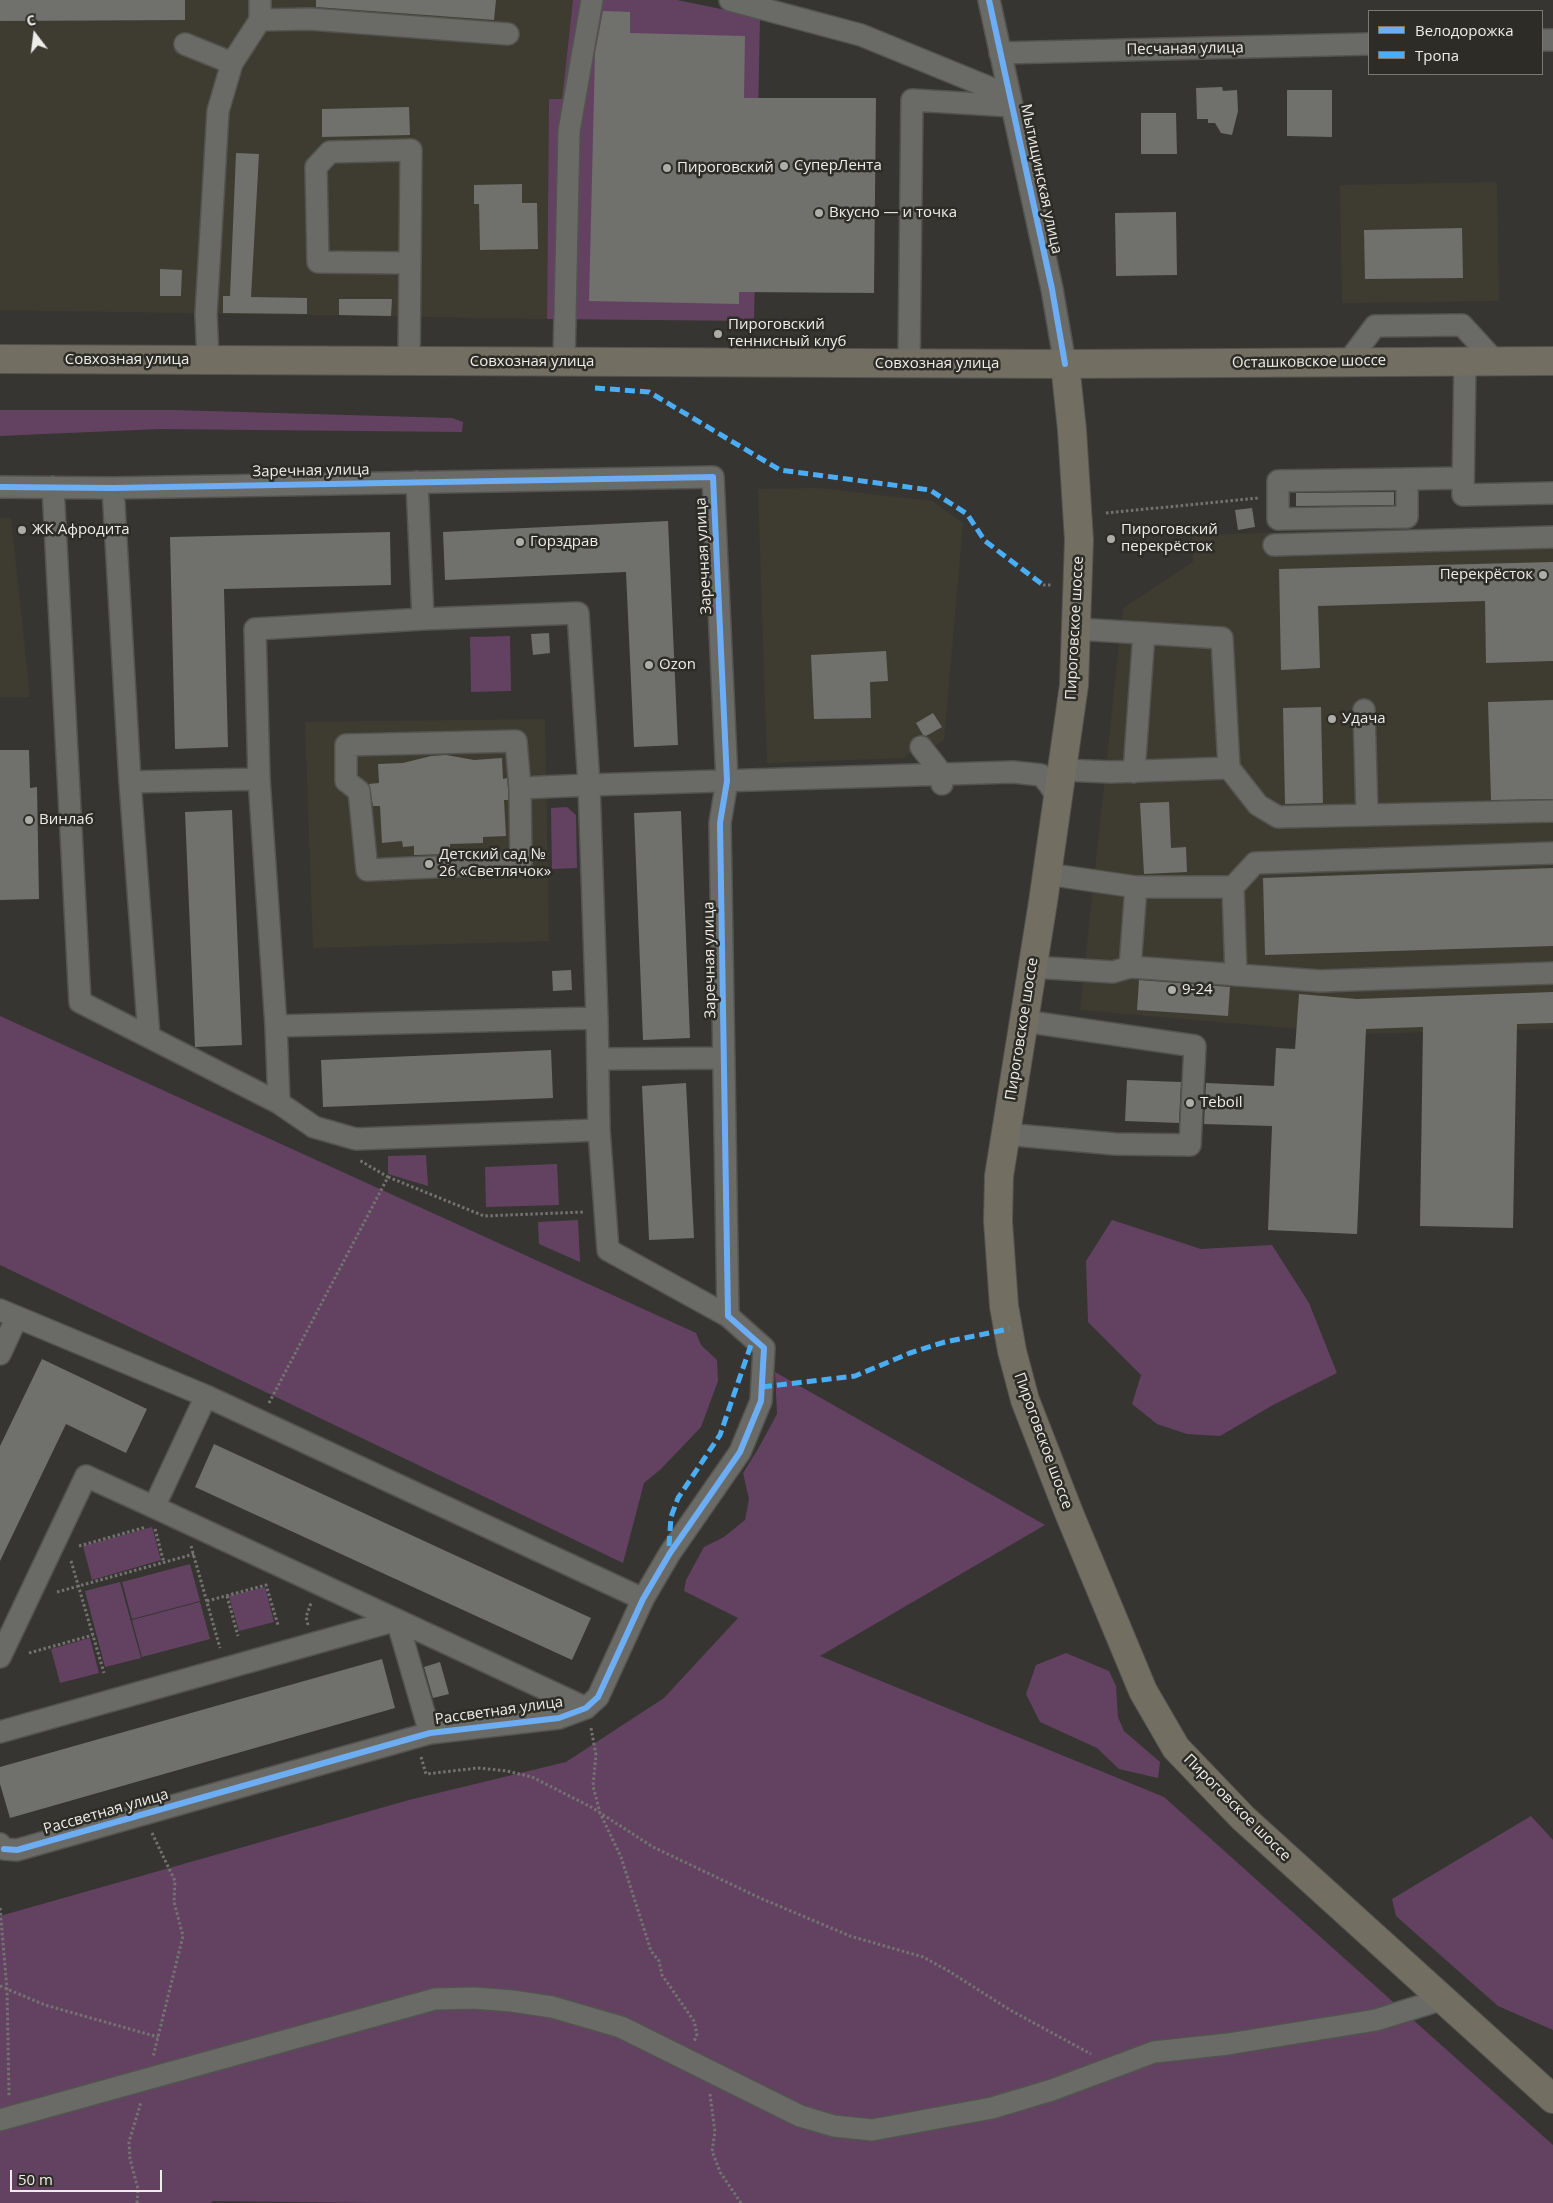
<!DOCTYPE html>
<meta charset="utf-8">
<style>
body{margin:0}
#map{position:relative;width:1553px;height:2203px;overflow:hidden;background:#363531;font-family:"Open Sans",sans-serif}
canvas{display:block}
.legend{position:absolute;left:1368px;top:10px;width:175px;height:65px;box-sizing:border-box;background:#2d2c26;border:1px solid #7a7974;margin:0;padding:6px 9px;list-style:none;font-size:15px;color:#edede9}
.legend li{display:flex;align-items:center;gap:10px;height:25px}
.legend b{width:25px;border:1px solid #7a7974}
.north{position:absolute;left:10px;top:10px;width:50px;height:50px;-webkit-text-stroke:4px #2d2c26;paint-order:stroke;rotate:345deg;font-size:14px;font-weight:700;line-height:20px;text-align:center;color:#edede9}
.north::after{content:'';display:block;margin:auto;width:18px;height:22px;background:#edede9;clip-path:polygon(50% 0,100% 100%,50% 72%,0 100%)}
.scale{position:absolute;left:10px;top:2170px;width:152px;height:22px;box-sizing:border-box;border:2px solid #edede9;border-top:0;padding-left:6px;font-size:15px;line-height:18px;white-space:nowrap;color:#edede9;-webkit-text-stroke:4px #2d2c26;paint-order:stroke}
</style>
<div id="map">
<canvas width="1553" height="2203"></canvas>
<ul class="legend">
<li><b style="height:6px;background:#6dadf4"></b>Велодорожка</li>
<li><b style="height:6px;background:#49aef6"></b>Тропа</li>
</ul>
<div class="north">С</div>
<div class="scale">50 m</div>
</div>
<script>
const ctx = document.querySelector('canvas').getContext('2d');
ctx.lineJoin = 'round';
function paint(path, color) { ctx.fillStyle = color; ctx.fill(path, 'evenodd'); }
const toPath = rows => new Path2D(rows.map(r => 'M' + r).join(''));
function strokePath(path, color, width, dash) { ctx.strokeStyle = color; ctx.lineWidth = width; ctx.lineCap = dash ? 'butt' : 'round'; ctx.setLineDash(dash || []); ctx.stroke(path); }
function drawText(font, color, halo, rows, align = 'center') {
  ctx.font = font + ' "Open Sans",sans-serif'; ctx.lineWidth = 5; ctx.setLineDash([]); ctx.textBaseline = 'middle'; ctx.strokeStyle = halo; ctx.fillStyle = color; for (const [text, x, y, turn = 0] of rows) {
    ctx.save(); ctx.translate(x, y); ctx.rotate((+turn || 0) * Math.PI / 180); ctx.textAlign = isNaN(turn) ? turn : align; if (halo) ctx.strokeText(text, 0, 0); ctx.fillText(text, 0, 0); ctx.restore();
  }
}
const built = toPath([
 [0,0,573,0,562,99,549,100,547,319,0,310],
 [1497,182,1499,301,1342,303,1340,185],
 [818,488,932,501,963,523,944,740,929,749,925,744,903,758,767,763,758,489],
 [0,518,11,518,30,697,0,697],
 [1553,525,1553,1029,1357,1034,1080,1010,1123,608,1193,562,1192,535],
 [545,719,549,941,313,948,305,722]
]);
const green = toPath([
 [573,0,677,0,760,17,754,321,547,319,549,99,562,99],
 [0,410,173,410,452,418,463,422,462,432,159,429,0,436],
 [510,636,511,691,471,692,470,637],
 [567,807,576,815,577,868,552,869,551,808],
 [0,1016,696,1333,701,1345,717,1360,718,1381,701,1427,661,1469,644,1483,623,1563,0,1265],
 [426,1155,428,1186,388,1174,388,1156],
 [557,1164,559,1205,486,1207,485,1167],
 [578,1220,580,1262,539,1244,538,1222],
 [1112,1220,1201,1249,1272,1245,1309,1303,1337,1373,1273,1405,1220,1436,1187,1434,1157,1424,1132,1404,1141,1375,1088,1322,1086,1261],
 [775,1372,1045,1525,820,1656,1164,1797,1553,2145,1553,2203,379,2203,213,2201,211,2203,0,2203,0,1916,409,1800,566,1762,664,1698,738,1618,684,1591,686,1580,704,1547,724,1537,745,1520,749,1499,743,1473,758,1449,777,1414],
 [152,1527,161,1560,92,1580,83,1546],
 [190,1564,200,1601,132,1619,122,1582],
 [120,1582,141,1658,105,1667,85,1591],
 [265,1587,274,1622,239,1631,229,1596],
 [200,1602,210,1639,142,1657,132,1620],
 [90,1638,99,1673,60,1683,51,1649],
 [1066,1653,1109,1671,1116,1686,1118,1717,1124,1731,1160,1762,1158,1778,1119,1769,1097,1748,1040,1722,1026,1694,1036,1665],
 [1531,1816,1553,1840,1553,2030,1498,2006,1396,1916,1392,1899]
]);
const building = toPath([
 [0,0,185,0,185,20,0,21],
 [316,0,496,0,494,20,316,7],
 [603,11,630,12,630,33,745,36,744,98,876,98,874,293,739,292,739,304,589,301,595,53],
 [1222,87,1223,91,1237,90,1238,111,1232,135,1221,133,1215,123,1208,123,1208,119,1197,119,1196,88],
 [1287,90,1332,90,1332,137,1287,136],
 [409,107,410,135,322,137,322,109],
 [1141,113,1176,113,1177,154,1141,154],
 [236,153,259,154,251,297,307,298,307,314,223,313,223,296,230,296],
 [522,184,522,203,537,203,538,249,480,250,479,204,474,204,474,185],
 [1176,212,1177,275,1116,276,1115,213],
 [1462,228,1463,278,1365,279,1364,230],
 [160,269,182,270,181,296,160,296],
 [339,299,392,299,391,316,339,315],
 [1394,492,1394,505,1296,506,1296,493],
 [1252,508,1255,527,1238,530,1235,510],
 [668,521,678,745,634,747,626,572,445,580,443,532],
 [390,532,391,585,224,589,228,747,175,749,170,537],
 [1553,562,1553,661,1486,663,1485,601,1318,606,1320,668,1281,670,1279,569],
 [549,633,550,653,533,655,531,634],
 [886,651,888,681,870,682,871,718,814,719,811,655],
 [1553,700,1553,799,1491,800,1488,702],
 [1321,707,1323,803,1285,804,1283,708],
 [933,713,942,727,926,736,923,735,916,723],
 [0,750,29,750,30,788,37,787,39,899,0,900],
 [446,755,474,760,502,758,503,779,507,778,508,789,508,800,504,800,506,836,483,837,483,843,450,844,450,854,414,855,414,846,403,847,402,841,382,843,380,806,373,806,369,784,379,783,378,764,403,763,431,756],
 [1169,802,1171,848,1186,847,1187,872,1144,874,1140,803],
 [232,810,242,1045,195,1047,185,812],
 [681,811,690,1038,643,1040,634,813],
 [1553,868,1553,946,1265,955,1263,878],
 [571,970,572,990,553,991,552,971],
 [1139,980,1230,987,1228,1016,1137,1010],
 [1553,992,1553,1023,1517,1024,1513,1228,1420,1226,1423,1027,1366,1029,1357,1234,1268,1230,1272,1126,1204,1124,1206,1083,1274,1086,1276,1048,1295,1049,1299,994,1357,999],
 [551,1050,553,1098,323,1107,321,1060],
 [1127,1080,1181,1082,1179,1123,1125,1121],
 [686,1083,694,1238,649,1240,642,1086],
 [42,1359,147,1409,126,1453,66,1424,0,1561,0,1446],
 [214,1444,591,1618,572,1660,195,1487],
 [382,1659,395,1708,10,1818,0,1784,0,1767],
 [440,1662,449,1694,433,1698,424,1667]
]);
const path = toPath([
 [1106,513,1259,498],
 [1043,585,1051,585],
 [388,1177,484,1216,584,1212],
 [269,1403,388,1177,359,1160],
 [155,1529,164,1563],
 [79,1546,146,1527],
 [191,1546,220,1648],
 [71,1561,104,1673],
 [57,1592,194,1554],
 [227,1596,238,1636],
 [207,1601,266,1585,278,1625],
 [308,1625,306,1617,311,1603],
 [29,1653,93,1635],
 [591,1728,596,1755,593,1786,600,1813,621,1857,651,1951,659,1961,662,1975,694,2021,697,2034,694,2042],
 [421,1757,426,1774,478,1768,507,1771,532,1777,591,1807,653,1847,760,1898,850,1936,923,1957,947,1970,1010,2010,1091,2054],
 [152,1833,175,1881,174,1902,183,1936,153,2057],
 [0,1908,7,1989,9,2096],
 [0,1986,45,2005,158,2037],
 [710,2094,715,2132,712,2151,720,2172,741,2203],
 [137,2203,138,2189,130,2159,129,2142,141,2102]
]);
const minor = toPath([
 [730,0,861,35,1010,96],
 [989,0,1052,289,1065,364],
 [260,20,310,19,508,34],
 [1542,40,1553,40],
 [185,44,232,63],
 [1000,53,1369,44],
 [208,360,206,314,218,111,232,63,260,20,260,0],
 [409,361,410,263,411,150,330,152,316,167,318,262,410,263],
 [1465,361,1463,495,1553,493],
 [564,362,569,131,592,0],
 [1348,362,1375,326,1462,325,1495,361],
 [909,364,912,100,1012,106],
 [1407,479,1407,517,1278,519,1278,481,1407,479,1463,478],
 [417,482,423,619,578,613,589,785,520,788,521,863,367,870,359,791,346,781,346,745,516,741,520,788],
 [0,487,113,488,713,477,727,781,720,823,728,1316],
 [53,487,80,1002,279,1103],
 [113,488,130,782,149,1037],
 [1274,545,1553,537],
 [1077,629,1222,638,1229,768,1258,805,1278,817,1553,811],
 [1364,710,1367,815],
 [921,747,942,774,942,784],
 [1062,770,1111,772,1229,768],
 [1134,772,1144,633],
 [259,779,255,629,423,619],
 [130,782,259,779,276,1026],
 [1047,874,1136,887,1233,887,1255,863,1553,853],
 [1233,887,1236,975],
 [1032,967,1113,972,1130,967,1320,981,1553,973],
 [1130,967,1136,887],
 [597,1018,276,1026,279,1103,314,1127,356,1139,599,1130],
 [598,1059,724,1058],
 [1004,1134,1115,1144,1190,1145,1195,1046,1023,1021],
 [0,1310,206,1396],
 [0,1354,17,1317],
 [0,1657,86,1476,154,1507],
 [586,1708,154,1507,206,1396,643,1599],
 [0,1732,397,1620,430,1733],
 [0,1844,4,1849,17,1850,430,1733,559,1718,586,1708,598,1697,643,1599,670,1553,740,1452,761,1401,764,1348,728,1316,608,1250,599,1130,597,1018,589,785,1013,772,1041,775,1049,784,1058,798],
 [0,2120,435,1999,474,1998,512,2001,552,2007,621,2027,800,2116,834,2126,872,2130,992,2108,1052,2090,1154,2052,1228,2044,1376,2020,1443,1999]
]);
const major = toPath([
 [0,359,1065,364,1553,361],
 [1065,364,1072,430,1079,540,1074,685,1043,902,999,1176,998,1221,1004,1306,1012,1351,1025,1400,1069,1513,1143,1691,1176,1748,1243,1818,1553,2099]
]);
const quiet = toPath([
 [595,388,649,392,780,470,930,490,967,514,985,541,1043,585],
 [762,1387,855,1376,910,1353,945,1342,1009,1329],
 [669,1546,671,1517,678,1498,720,1435,753,1339]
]);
const cycleway = toPath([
 [989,0,1052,289,1065,364],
 [0,487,113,488,713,477,727,781,720,823,728,1316,764,1348,761,1401,740,1452,670,1553,643,1599,598,1697,586,1708,559,1718,430,1733,17,1850,4,1849]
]);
const markers = [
 [784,166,5,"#adada9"],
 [667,168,5,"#adada9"],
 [819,213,5,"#adada9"],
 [718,334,5,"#adada9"],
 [22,530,5,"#adada9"],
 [1111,539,5,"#adada9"],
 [520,542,5,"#adada9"],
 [1543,575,5,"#adada9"],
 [649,665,5,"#adada9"],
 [1332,719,5,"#adada9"],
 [29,820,5,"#adada9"],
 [429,864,5,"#adada9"],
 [1172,990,5,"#adada9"],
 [1190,1103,5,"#adada9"]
];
const streetNames = [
 ["Песчаная улица",1185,49,-1],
 ["Мытищинская улица",1041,179,78],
 ["Совхозная улица",127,360],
 ["Совхозная улица",532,362],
 ["Осташковское шоссе",1309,362,-1],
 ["Совхозная улица",937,364],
 ["Заречная улица",311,471,-1],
 ["Заречная улица",704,556,-93],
 ["Пироговское шоссе",1075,628,-87],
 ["Заречная улица",710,960,-91],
 ["Пироговское шоссе",1022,1029,-81],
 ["Пироговское шоссе",1043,1441,70],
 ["Рассветная улица",499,1711,-8],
 ["Пироговское шоссе",1237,1808,45],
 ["Рассветная улица",106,1812,-16]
];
const poiNames = [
 ["СуперЛента",794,166],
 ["Пироговский",677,168],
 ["Вкусно — и точка",829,213],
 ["Пироговский",728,325],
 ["теннисный клуб",728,342],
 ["ЖК Афродита",32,530],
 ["Пироговский",1121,530],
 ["перекрёсток",1121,547],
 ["Горздрав",530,542],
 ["Перекрёсток",1533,575,"right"],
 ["Ozon",659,665],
 ["Удача",1342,719],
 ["Винлаб",39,820],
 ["Детский сад №",439,855],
 ["26 «Светлячок»",439,872],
 ["9-24",1182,990],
 ["Teboil",1200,1103]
];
paint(built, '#3e3c31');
paint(green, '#634261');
paint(building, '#70706d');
strokePath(minor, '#53534f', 24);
strokePath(major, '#53534f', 30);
strokePath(path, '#747371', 3, [2.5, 2.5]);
strokePath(minor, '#6a6a67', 21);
strokePath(major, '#726f62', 28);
strokePath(quiet, '#49aef6', 5, [10, 5]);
strokePath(cycleway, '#6dadf4', 6);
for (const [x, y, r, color] of markers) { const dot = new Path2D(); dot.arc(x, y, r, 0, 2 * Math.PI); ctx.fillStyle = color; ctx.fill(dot); strokePath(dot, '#2d2c26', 2); }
drawText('15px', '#edede9', '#2d2c26', streetNames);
drawText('15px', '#edede9', '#2d2c26', poiNames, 'left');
</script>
